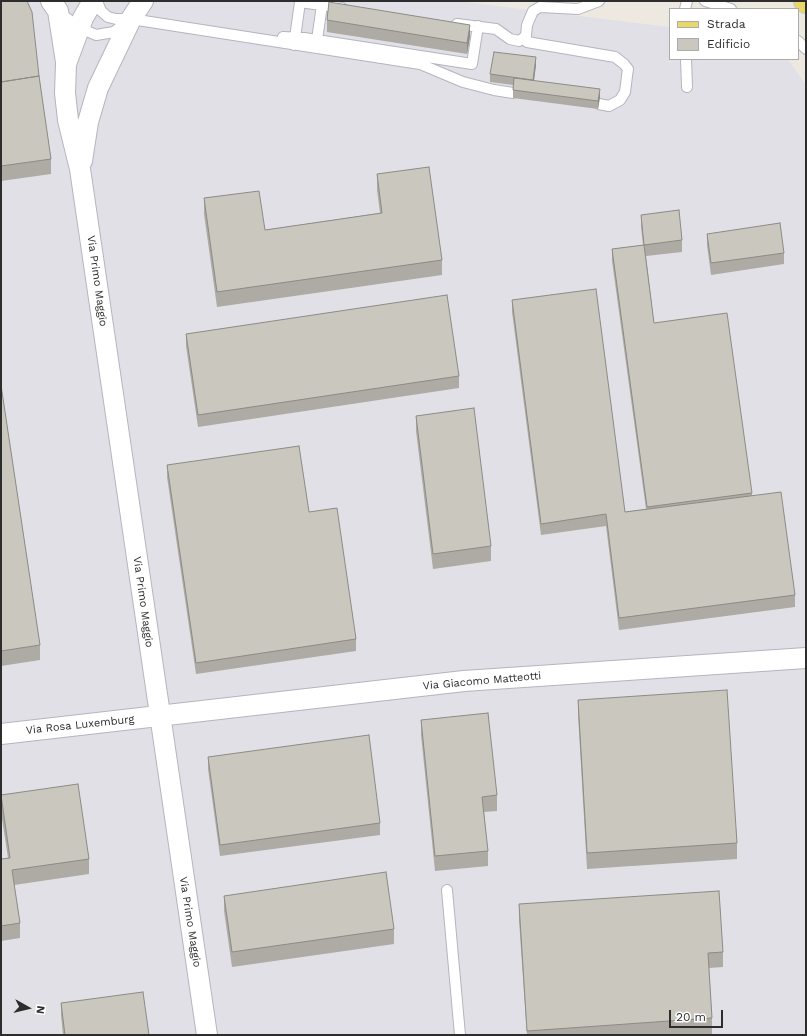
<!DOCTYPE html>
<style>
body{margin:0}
#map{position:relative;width:807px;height:1036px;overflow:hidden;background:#ede9e0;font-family:"Work Sans",sans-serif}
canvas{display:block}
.frame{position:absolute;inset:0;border:2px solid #2d2d2d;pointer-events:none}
.legend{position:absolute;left:669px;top:8px;width:130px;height:52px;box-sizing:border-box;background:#fff;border:1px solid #ababab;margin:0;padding:5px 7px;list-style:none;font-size:12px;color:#2d2d2d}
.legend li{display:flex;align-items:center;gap:8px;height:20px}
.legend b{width:20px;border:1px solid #ababab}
.north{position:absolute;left:8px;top:988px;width:40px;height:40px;-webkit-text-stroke:3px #fff;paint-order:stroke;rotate:98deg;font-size:11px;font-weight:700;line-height:16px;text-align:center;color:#2d2d2d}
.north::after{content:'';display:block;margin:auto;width:14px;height:18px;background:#2d2d2d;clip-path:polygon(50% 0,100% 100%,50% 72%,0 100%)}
.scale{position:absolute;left:669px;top:1010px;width:54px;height:18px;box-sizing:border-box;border:2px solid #2d2d2d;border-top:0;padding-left:5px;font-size:12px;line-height:14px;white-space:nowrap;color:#2d2d2d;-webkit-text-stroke:3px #fff;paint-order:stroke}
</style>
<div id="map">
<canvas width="807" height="1036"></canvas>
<div class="frame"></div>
<ul class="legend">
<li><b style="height:5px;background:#ead769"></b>Strada</li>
<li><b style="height:11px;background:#c9c7be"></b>Edificio</li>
</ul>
<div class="north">N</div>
<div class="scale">20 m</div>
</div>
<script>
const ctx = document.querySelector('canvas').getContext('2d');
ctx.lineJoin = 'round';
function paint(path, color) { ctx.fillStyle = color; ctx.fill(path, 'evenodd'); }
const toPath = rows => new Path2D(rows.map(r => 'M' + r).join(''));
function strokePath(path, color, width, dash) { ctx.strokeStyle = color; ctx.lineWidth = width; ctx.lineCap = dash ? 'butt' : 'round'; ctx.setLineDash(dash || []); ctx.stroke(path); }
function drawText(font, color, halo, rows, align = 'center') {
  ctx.font = font + ' "Work Sans",sans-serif'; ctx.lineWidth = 3.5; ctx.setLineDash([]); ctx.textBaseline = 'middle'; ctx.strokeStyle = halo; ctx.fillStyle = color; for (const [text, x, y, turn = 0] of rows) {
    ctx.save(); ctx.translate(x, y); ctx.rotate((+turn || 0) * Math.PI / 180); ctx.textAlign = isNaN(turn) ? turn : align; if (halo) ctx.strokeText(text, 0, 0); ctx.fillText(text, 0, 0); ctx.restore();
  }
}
const industrial = toPath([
 [1,1,456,1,670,27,670,59,788,59,806,85,806,1035,1,1035]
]);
const lane = toPath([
 [97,1,101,11,108,17,116,19,131,19,420,64,463,82,494,90,513,93],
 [705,1,731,9],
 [685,9,687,1],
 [60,13,80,28,96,35,114,32,124,24],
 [457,24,496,29,510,39,519,41,526,36],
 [283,37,304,38,472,64,478,26],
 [317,40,322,5],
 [798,41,806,49],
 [294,45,300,2,342,8],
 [686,59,687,87],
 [599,104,609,106,620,100,625,92,627,76,628,69,624,64,615,57,527,42,526,36,527,25,533,11,540,7,578,9,599,1],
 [447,890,460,1035]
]);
const street = toPath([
 [51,1,58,11,66,62],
 [93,1,83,18,66,64,65,93,68,120,80,169,207,1035],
 [82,161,88,122,98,88,131,19,143,1],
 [1,734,464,681,806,658]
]);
const primary = toPath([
 [805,1,806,2]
]);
const wall = toPath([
 [1,1,39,76,51,159,51,174,1,181],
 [327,20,470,36,467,54,327,32],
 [536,65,534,81,600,97,598,109,513,98,513,85,490,82,490,74],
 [377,174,442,260,442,275,217,307,204,214,204,198,265,230,380,213,377,190],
 [641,215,682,240,682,252,646,256,654,323,752,493,752,495,795,595,795,607,619,630,606,526,541,535,512,312,512,300,625,512,646,509,612,261,612,249,643,245,641,227],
 [707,234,784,253,784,264,711,275,707,245],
 [186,334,459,376,459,388,198,427,186,346],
 [1,385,40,645,40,660,1,666],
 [416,416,491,546,491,561,433,569,416,431],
 [167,465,309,512,356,639,356,651,196,674,167,477],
 [578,700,737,843,737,859,587,869,578,715],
 [421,720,497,795,497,811,484,812,488,851,488,866,435,871,421,735],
 [208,757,380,823,380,835,220,856,208,769],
 [1,795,89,859,89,874,14,885,20,923,20,938,1,941,1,859,8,858,1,812],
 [224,896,394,929,394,944,232,967,224,911],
 [519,904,723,952,723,967,709,968,712,1018,712,1034,691,1035,527,1035,519,920],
 [61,1003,149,1035,63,1035,61,1015]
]);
const shadedWall = toPath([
 [470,25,470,36,467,54,467,43],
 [536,57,536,65,533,87,533,80],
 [600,89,600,97,598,109,598,101]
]);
const building = toPath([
 [1,1,27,1,32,12,39,76,1,82,1,1],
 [329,2,470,25,467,43,327,20,329,2],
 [494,52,536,57,533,80,490,74,494,52],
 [39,76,51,159,1,166,1,82,39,76],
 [514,78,600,89,598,101,513,90,514,78],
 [429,167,442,260,217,292,204,198,259,191,265,230,382,213,377,174,429,167],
 [679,210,682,240,644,245,654,323,727,313,752,493,647,507,612,249,644,245,641,215,679,210],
 [780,223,784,253,711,263,707,234,780,223],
 [596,289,625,512,781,492,795,595,619,618,606,514,541,524,512,300,596,289],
 [447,295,459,376,198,415,186,334,447,295],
 [1,385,40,645,1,651,1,385],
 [474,408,491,546,433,554,416,416,474,408],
 [299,446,309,512,337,508,356,639,196,663,167,465,299,446],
 [727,690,737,843,587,853,578,700,727,690],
 [488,713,497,795,482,797,488,851,435,856,421,720,488,713],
 [369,735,380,823,220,845,208,757,369,735],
 [78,784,89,859,12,870,20,923,1,926,1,859,10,858,1,795,78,784],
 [386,872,394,929,232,952,224,896,386,872],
 [719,891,723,952,708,953,712,1018,527,1031,519,904,719,891],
 [143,992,149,1035,65,1035,61,1003,143,992]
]);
const streetNames = [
 ["Via Primo Maggio",97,281,82],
 ["Via Primo Maggio",143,602,82],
 ["Via Giacomo Matteotti",482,681,-5],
 ["Via Rosa Luxemburg",80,725,-6],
 ["Via Primo Maggio",190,922,81]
];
paint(industrial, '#e2e0e7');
strokePath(lane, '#b3b5bf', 12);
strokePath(street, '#b3b5bf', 22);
strokePath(primary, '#c8c8c8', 24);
strokePath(lane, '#fff', 10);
strokePath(street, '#fff', 20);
strokePath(primary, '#ead769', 22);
paint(wall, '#adaba3');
paint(shadedWall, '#8d8b85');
paint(building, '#c9c7be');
strokePath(building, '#8d8b85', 1);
drawText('11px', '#2d2d2d', '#fff', streetNames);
</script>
